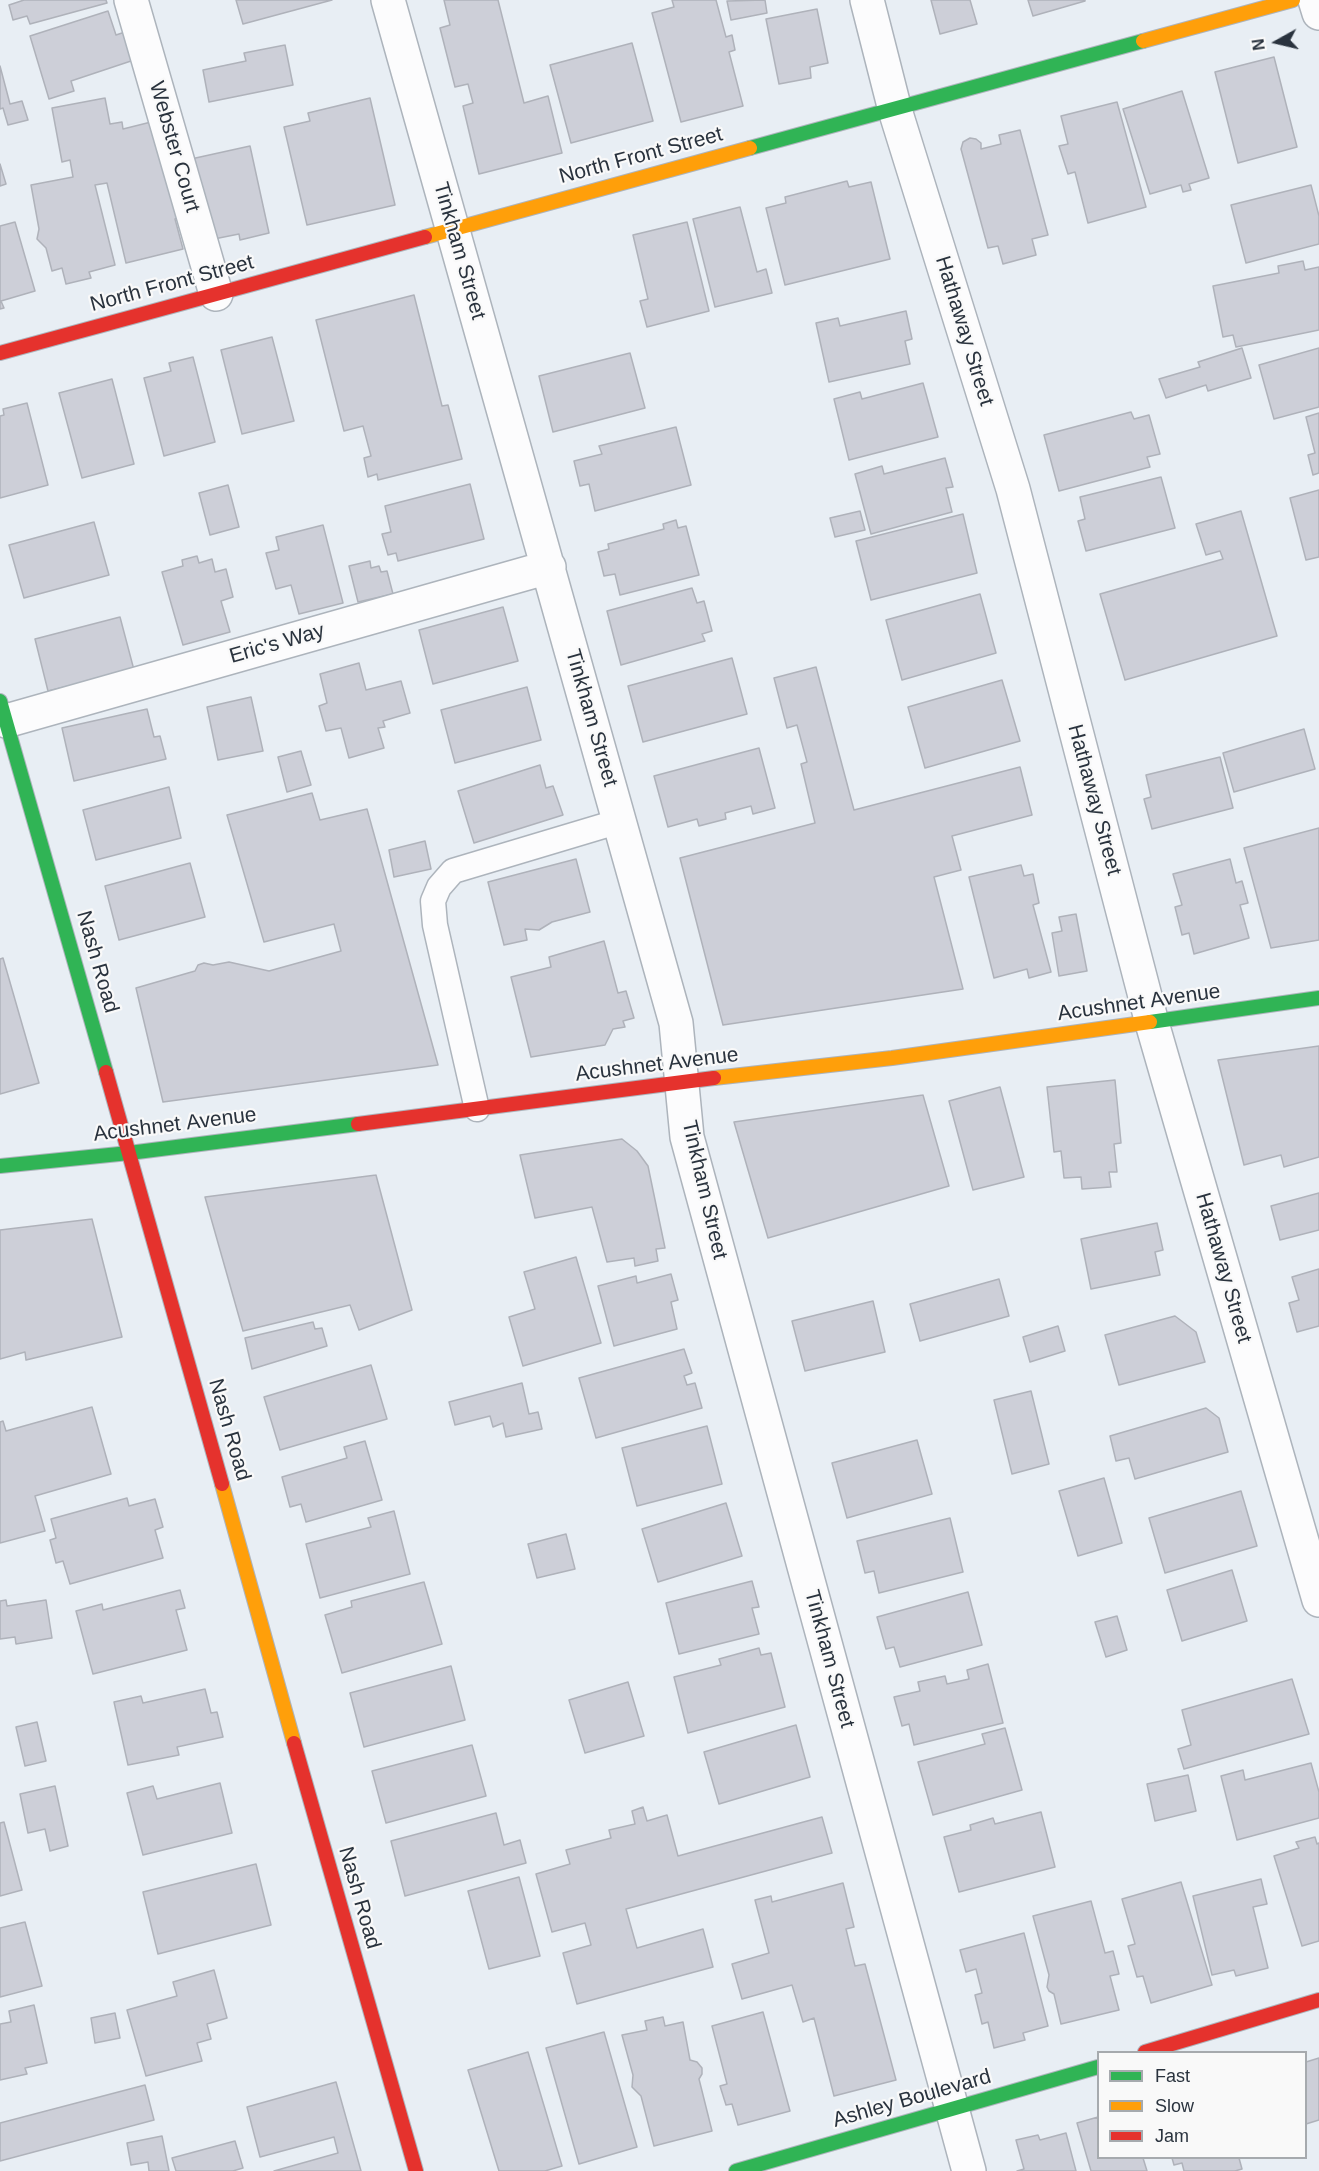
<!DOCTYPE html>
<style>
body{margin:0}
#map{position:relative;width:1319px;height:2171px;overflow:hidden;background:#e8eef4;font-family:Helvetica,sans-serif}
canvas{display:block}
.legend{position:absolute;left:1097px;top:2051px;width:210px;height:108px;box-sizing:border-box;background:#f9f9f9;border:2px solid #a6aaae;margin:0;padding:8px 10px;list-style:none;font-size:18px;color:#2a333e}
.legend li{display:flex;align-items:center;gap:12px;height:30px}
.legend b{width:30px;border:2px solid #a6aaae}
.north{position:absolute;left:1247px;top:12px;width:60px;height:60px;-webkit-text-stroke:4px #f9f9f9;paint-order:stroke;rotate:262deg;font-size:16px;font-weight:700;line-height:24px;text-align:center;color:#2a333e}
.north::after{content:'';display:block;margin:auto;width:21px;height:27px;background:#2a333e;clip-path:polygon(50% 0,100% 100%,50% 72%,0 100%)}
</style>
<div id="map">
<canvas width="1319" height="2171"></canvas>
<ul class="legend">
<li><b style="height:8px;background:#30b455"></b>Fast</li>
<li><b style="height:8px;background:#ff9f0a"></b>Slow</li>
<li><b style="height:8px;background:#e5322d"></b>Jam</li>
</ul>
<div class="north">N</div>
</div>
<script>
const ctx = document.querySelector('canvas').getContext('2d');
ctx.lineJoin = 'round';
function paint(path, color) { ctx.fillStyle = color; ctx.fill(path, 'evenodd'); }
const toPath = rows => new Path2D(rows.map(r => 'M' + r).join(''));
function strokePath(path, color, width, dash) { ctx.strokeStyle = color; ctx.lineWidth = width; ctx.lineCap = dash ? 'butt' : 'round'; ctx.setLineDash(dash || []); ctx.stroke(path); }
function drawText(font, color, halo, rows, align = 'center') {
  ctx.font = font + ' Helvetica,sans-serif'; ctx.lineWidth = 4.5; ctx.setLineDash([]); ctx.textBaseline = 'middle'; ctx.strokeStyle = halo; ctx.fillStyle = color; for (const [text, x, y, turn = 0] of rows) {
    ctx.save(); ctx.translate(x, y); ctx.rotate((+turn || 0) * Math.PI / 180); ctx.textAlign = isNaN(turn) ? turn : align; if (halo) ctx.strokeText(text, 0, 0); ctx.fillText(text, 0, 0); ctx.restore();
  }
}
const building = toPath([
 [24,0,106,0,107,3,30,24,27,16,13,20,9,5,24,0],
 [236,0,332,0,243,24,236,0],
 [444,0,498,0,524,103,548,96,562,153,479,174,463,106,473,103,468,84,455,87,440,28,450,25,444,0],
 [672,0,716,0,726,37,732,35,735,50,729,52,743,106,681,122,652,13,674,7,672,0],
 [765,0,767,13,731,20,727,1,765,0],
 [931,0,970,0,977,24,940,34,931,0],
 [1028,0,1085,0,1085,1,1033,16,1028,0],
 [817,9,828,63,810,67,811,78,779,84,766,19,817,9],
 [108,11,116,35,125,32,134,60,71,81,74,91,49,99,30,36,108,11],
 [632,43,653,121,571,143,550,65,632,43],
 [285,45,293,85,209,102,203,70,246,61,244,53,285,45],
 [1274,57,1297,147,1238,163,1215,72,1274,57],
 [0,66,10,104,22,101,28,120,8,125,3,108,0,109,0,66],
 [1182,91,1209,178,1189,184,1191,190,1183,192,1181,185,1150,194,1123,109,1182,91],
 [105,98,110,124,122,122,123,129,151,122,181,217,175,219,183,249,126,263,107,183,95,185,115,265,89,272,91,278,66,284,62,268,52,271,46,248,37,239,39,229,31,185,73,177,70,160,62,162,52,108,105,98],
 [370,98,395,205,307,225,284,127,310,121,308,113,370,98],
 [1117,102,1146,207,1088,223,1075,172,1068,174,1059,146,1068,144,1061,116,1117,102],
 [1020,130,1048,235,1032,239,1036,255,1003,264,998,246,988,248,961,149,963,142,970,138,976,139,981,143,981,149,1001,144,999,135,1020,130],
 [250,146,269,233,240,240,239,234,209,240,191,159,250,146],
 [0,164,6,184,0,186,0,164],
 [847,181,849,187,871,182,890,259,785,285,766,208,786,203,785,197,847,181],
 [1311,185,1319,216,1319,244,1246,263,1231,205,1311,185],
 [740,207,757,272,766,269,772,293,715,307,693,219,740,207],
 [15,222,35,291,1,301,4,308,0,309,0,226,15,222],
 [687,222,709,311,647,327,640,301,648,299,633,235,687,222],
 [1303,261,1305,270,1319,267,1319,330,1236,347,1233,335,1223,337,1213,286,1279,273,1278,266,1303,261],
 [414,295,442,406,448,405,462,459,378,480,377,474,368,477,364,458,371,456,363,426,344,431,316,320,414,295],
 [906,311,912,339,905,341,910,364,829,382,816,323,838,318,840,326,906,311],
 [272,337,294,421,242,434,221,350,272,337],
 [1242,348,1251,378,1208,391,1206,385,1166,398,1159,379,1200,367,1198,362,1242,348],
 [1319,348,1319,407,1274,419,1259,365,1319,348],
 [630,353,645,408,553,432,539,376,630,353],
 [193,357,215,442,164,456,144,378,171,371,169,363,193,357],
 [112,379,134,464,82,478,59,393,112,379],
 [923,383,938,437,849,460,834,399,860,392,862,399,923,383],
 [27,403,48,485,0,498,0,416,4,415,3,409,27,403],
 [1131,412,1134,419,1149,415,1160,454,1147,457,1150,467,1059,491,1044,435,1131,412],
 [1319,413,1319,473,1313,475,1308,455,1315,453,1306,417,1319,413],
 [676,427,691,485,595,511,589,484,580,486,574,461,602,454,599,446,676,427],
 [945,458,953,487,946,488,952,512,871,534,855,474,882,466,884,474,945,458],
 [1161,477,1175,528,1086,551,1078,521,1085,519,1080,497,1161,477],
 [470,484,484,539,398,561,396,553,388,555,382,534,391,532,385,506,470,484],
 [228,485,239,527,210,535,199,493,228,485],
 [1319,490,1319,557,1306,560,1290,498,1319,490],
 [860,511,865,530,835,537,830,518,860,511],
 [1241,511,1277,636,1125,680,1100,594,1223,559,1220,551,1206,555,1196,524,1241,511],
 [963,514,977,573,871,600,856,541,963,514],
 [676,520,678,528,686,526,699,575,620,595,615,574,604,576,598,552,609,549,608,544,664,529,663,524,676,520],
 [94,522,109,575,24,598,9,545,94,522],
 [323,525,343,603,299,614,291,585,276,589,266,553,279,550,276,537,323,525],
 [197,556,199,563,212,559,215,572,226,569,233,597,221,601,230,632,183,645,162,572,183,566,182,560,197,556],
 [370,561,371,568,379,566,381,572,387,571,393,594,358,602,349,566,370,561],
 [692,588,697,603,704,601,712,631,702,634,705,641,621,665,607,611,692,588],
 [980,594,996,653,902,680,886,620,980,594],
 [503,607,518,661,433,684,419,630,503,607],
 [120,617,134,670,48,691,35,639,120,617],
 [732,658,747,714,643,742,628,686,732,658],
 [359,663,366,690,401,681,410,713,383,721,385,727,378,728,384,748,349,758,341,728,326,731,319,706,327,703,320,674,359,663],
 [816,667,854,810,1020,767,1032,815,952,836,961,870,934,877,963,989,723,1025,680,858,815,823,801,764,807,762,797,725,787,728,774,678,816,667],
 [1002,680,1020,741,925,768,908,707,1002,680],
 [527,687,541,740,455,763,441,710,527,687],
 [251,697,263,751,218,760,207,707,251,697],
 [147,709,154,737,160,736,166,759,74,781,62,728,147,709],
 [1304,729,1315,769,1234,792,1223,753,1304,729],
 [759,748,775,808,753,814,751,806,725,813,726,819,699,826,697,819,668,827,654,776,759,748],
 [301,751,311,785,287,792,278,757,301,751],
 [1220,757,1233,808,1152,829,1144,799,1151,797,1146,775,1220,757],
 [540,765,546,788,553,786,563,815,474,843,458,791,540,765],
 [169,787,181,838,96,860,83,810,169,787],
 [312,793,320,820,367,809,438,1065,163,1102,136,988,195,971,198,965,204,963,213,965,229,962,269,971,341,951,334,924,264,942,227,815,312,793],
 [1319,828,1319,940,1271,948,1244,848,1319,828],
 [425,841,431,869,394,877,389,850,425,841],
 [576,859,590,912,552,922,539,930,525,929,527,940,504,945,488,882,576,859],
 [1230,859,1236,883,1242,881,1248,903,1240,905,1249,938,1194,954,1189,933,1182,935,1175,907,1182,905,1173,874,1230,859],
 [190,863,205,917,119,940,105,886,190,863],
 [1021,865,1024,876,1033,874,1039,903,1033,905,1051,972,1029,978,1027,969,994,978,969,877,1021,865],
 [1076,914,1087,971,1059,976,1052,933,1062,931,1059,917,1076,914],
 [604,941,618,993,626,991,634,1018,623,1021,625,1027,613,1029,605,1045,531,1057,511,977,551,967,549,957,604,941],
 [3,958,39,1083,0,1094,0,959,3,958],
 [1319,1046,1319,1157,1284,1167,1281,1155,1244,1165,1218,1060,1319,1046],
 [1115,1080,1121,1143,1114,1144,1117,1172,1109,1172,1111,1187,1082,1189,1081,1177,1064,1178,1061,1151,1054,1152,1047,1087,1115,1080],
 [1000,1087,1024,1177,973,1190,949,1101,1000,1087],
 [923,1095,949,1186,768,1238,734,1122,923,1095],
 [622,1139,637,1151,648,1166,665,1248,656,1249,658,1261,635,1266,634,1258,607,1262,592,1207,535,1218,520,1155,622,1139],
 [376,1175,412,1310,359,1330,350,1305,243,1331,205,1197,376,1175],
 [1319,1193,1319,1230,1280,1240,1271,1206,1319,1193],
 [92,1219,122,1337,26,1360,25,1352,0,1359,0,1230,92,1219],
 [1157,1223,1163,1250,1155,1252,1160,1275,1091,1289,1081,1239,1157,1223],
 [576,1257,601,1343,523,1366,509,1317,535,1309,524,1272,576,1257],
 [1319,1269,1319,1326,1297,1332,1289,1303,1299,1300,1292,1277,1319,1269],
 [671,1274,678,1300,671,1302,677,1329,614,1346,598,1286,636,1276,637,1283,671,1274],
 [999,1279,1009,1316,920,1341,910,1304,999,1279],
 [873,1301,885,1352,805,1371,792,1321,873,1301],
 [1175,1316,1196,1332,1205,1362,1119,1385,1105,1335,1175,1316],
 [313,1322,315,1329,322,1328,327,1346,252,1369,245,1338,313,1322],
 [1058,1326,1065,1351,1030,1362,1023,1337,1058,1326],
 [684,1349,692,1373,684,1376,687,1385,695,1383,702,1408,596,1438,579,1378,684,1349],
 [371,1365,387,1419,280,1450,264,1397,371,1365],
 [522,1383,529,1414,538,1412,542,1429,506,1437,503,1423,493,1427,490,1416,455,1425,449,1402,522,1383],
 [1031,1391,1049,1464,1012,1474,994,1400,1031,1391],
 [92,1407,111,1474,35,1496,45,1531,0,1543,0,1422,3,1421,6,1431,92,1407],
 [1206,1408,1219,1418,1228,1452,1135,1479,1129,1458,1116,1461,1110,1436,1206,1408],
 [707,1426,722,1484,637,1506,622,1448,707,1426],
 [917,1440,932,1494,847,1518,832,1463,917,1440],
 [365,1441,382,1500,306,1522,301,1504,290,1507,282,1477,347,1458,344,1447,365,1441],
 [1104,1478,1122,1543,1078,1556,1059,1491,1104,1478],
 [1241,1491,1257,1546,1165,1573,1149,1518,1241,1491],
 [127,1498,129,1506,155,1499,163,1527,155,1530,163,1558,70,1584,63,1561,56,1563,50,1540,56,1538,51,1519,127,1498],
 [726,1503,742,1556,658,1582,642,1529,726,1503],
 [394,1511,410,1574,320,1598,306,1544,371,1527,368,1518,394,1511],
 [950,1518,963,1572,879,1593,874,1571,865,1573,857,1541,950,1518],
 [566,1534,575,1569,537,1578,528,1544,566,1534],
 [1232,1570,1247,1621,1182,1641,1167,1590,1232,1570],
 [752,1581,759,1607,752,1608,759,1634,679,1654,666,1603,752,1581],
 [424,1582,442,1644,342,1673,325,1615,352,1607,351,1601,424,1582],
 [180,1590,185,1608,176,1610,187,1650,93,1674,76,1611,102,1604,103,1610,180,1590],
 [968,1592,982,1645,900,1667,894,1647,886,1649,877,1617,968,1592],
 [6,1600,7,1606,46,1600,52,1638,16,1644,15,1637,0,1639,0,1601,6,1600],
 [1117,1616,1127,1650,1106,1657,1095,1622,1117,1616],
 [759,1648,761,1655,771,1653,785,1707,688,1733,674,1677,721,1665,719,1659,759,1648],
 [988,1664,1003,1723,914,1745,909,1724,902,1726,894,1697,920,1691,918,1682,945,1676,947,1684,969,1679,967,1670,988,1664],
 [451,1666,465,1720,364,1747,350,1693,451,1666],
 [1292,1679,1309,1734,1184,1769,1178,1749,1191,1745,1182,1710,1292,1679],
 [628,1682,644,1736,585,1753,569,1700,628,1682],
 [205,1689,211,1713,217,1712,223,1737,177,1747,179,1755,128,1765,114,1702,141,1696,143,1703,205,1689],
 [37,1722,46,1761,25,1766,16,1727,37,1722],
 [796,1725,810,1777,719,1804,704,1752,796,1725],
 [1005,1728,1022,1790,933,1815,918,1762,985,1744,982,1734,1005,1728],
 [472,1745,486,1796,386,1823,372,1771,472,1745],
 [1311,1763,1319,1792,1319,1818,1237,1840,1221,1776,1243,1770,1245,1780,1311,1763],
 [1188,1775,1196,1811,1155,1821,1147,1784,1188,1775],
 [220,1783,232,1833,143,1855,127,1793,153,1786,157,1799,220,1783],
 [55,1786,68,1846,50,1851,45,1829,28,1833,20,1794,55,1786],
 [643,1807,647,1821,667,1815,678,1856,822,1817,832,1853,626,1909,637,1948,703,1929,713,1967,577,2004,563,1953,591,1945,585,1923,552,1932,536,1874,570,1864,566,1850,611,1838,609,1830,635,1824,632,1811,643,1807],
 [1041,1812,1055,1867,959,1892,944,1837,971,1830,970,1825,993,1818,995,1824,1041,1812],
 [496,1813,504,1845,520,1840,526,1863,405,1896,391,1841,496,1813],
 [4,1822,22,1890,0,1896,0,1823,4,1822],
 [1315,1837,1317,1844,1319,1843,1319,1941,1302,1946,1274,1856,1299,1848,1296,1842,1315,1837],
 [256,1864,271,1925,158,1954,143,1892,256,1864],
 [519,1877,540,1956,489,1969,468,1891,519,1877],
 [1261,1879,1267,1904,1253,1907,1268,1968,1236,1976,1234,1970,1212,1975,1193,1896,1261,1879],
 [1181,1882,1212,1985,1151,2003,1143,1976,1137,1977,1128,1946,1135,1944,1122,1899,1181,1882],
 [843,1883,854,1927,846,1929,855,1966,865,1964,896,2080,834,2096,814,2018,803,2022,792,1985,742,1999,732,1964,769,1953,755,1900,771,1896,772,1902,843,1883],
 [1091,1901,1105,1953,1113,1951,1119,1974,1110,1976,1119,2010,1061,2024,1054,1994,1049,1991,1047,1987,1049,1975,1033,1916,1091,1901],
 [25,1922,42,1986,0,1997,0,1928,25,1922],
 [1024,1933,1048,2026,1023,2033,1025,2040,994,2048,988,2022,982,2024,975,1995,982,1993,976,1969,966,1972,960,1950,1024,1933],
 [214,1970,227,2018,207,2024,211,2039,197,2043,202,2061,146,2076,127,2010,177,1996,173,1982,214,1970],
 [34,2005,47,2063,25,2068,27,2074,0,2080,0,2024,11,2022,9,2011,34,2005],
 [763,2012,790,2111,738,2125,732,2104,726,2105,720,2086,727,2084,712,2026,763,2012],
 [115,2013,120,2038,95,2043,91,2018,115,2013],
 [663,2017,665,2026,683,2022,690,2060,697,2062,702,2068,702,2074,699,2079,712,2131,654,2146,641,2096,632,2087,633,2075,622,2035,647,2030,645,2021,663,2017],
 [604,2032,637,2147,579,2164,546,2048,604,2032],
 [528,2052,562,2166,545,2171,499,2171,468,2070,528,2052],
 [1319,2058,1319,2120,1306,2124,1306,2062,1319,2058],
 [336,2082,361,2171,274,2171,338,2153,334,2137,260,2157,247,2107,336,2082],
 [145,2085,154,2120,0,2161,0,2123,145,2085],
 [1098,2117,1098,2158,1143,2158,1147,2171,1091,2171,1077,2123,1098,2117],
 [1066,2133,1076,2171,1017,2171,1024,2169,1016,2140,1038,2135,1040,2140,1066,2133],
 [162,2136,169,2171,149,2171,148,2162,131,2165,127,2143,162,2136],
 [235,2141,243,2168,233,2171,176,2171,172,2158,235,2141],
 [1172,2158,1239,2158,1242,2169,1235,2171,1184,2171,1182,2163,1174,2165,1172,2158]
]);
const lane = toPath([
 [477,1109,435,925,433,901,439,887,453,871,620,821]
]);
const street = toPath([
 [131,0,216,294],
 [388,0,676,1023,687,1137,969,2171],
 [867,0,895,110,1013,489,1152,1023,1319,1600],
 [1315,0,1319,13],
 [6,721,549,567]
]);
const fast = toPath([
 [750,148,1143,41],
 [0,701,106,1072],
 [1150,1022,1319,998],
 [0,1166,129,1153,358,1124],
 [736,2171,1098,2067]
]);
const slow = toPath([
 [1143,41,1293,0],
 [425,237,750,148],
 [714,1078,892,1058,1150,1022],
 [222,1484,294,1743]
]);
const jam = toPath([
 [0,353,425,237],
 [106,1072,222,1484],
 [358,1124,714,1078],
 [294,1743,416,2171],
 [1145,2052,1319,2000]
]);
const streetNames = [
 ["Webster Court",174,147,74],
 ["North Front Street",641,156,-15],
 ["Tinkham Street",459,251,74],
 ["North Front Street",172,284,-15],
 ["Hathaway Street",964,331,73],
 ["Eric's Way",277,644,-16],
 ["Tinkham Street",591,718,74],
 ["Hathaway Street",1094,800,75],
 ["Nash Road",97,962,74],
 ["Acushnet Avenue",1139,1003,-8],
 ["Acushnet Avenue",657,1065,-7],
 ["Acushnet Avenue",175,1125,-7],
 ["Tinkham Street",704,1190,77],
 ["Hathaway Street",1223,1268,74],
 ["Nash Road",229,1430,74],
 ["Tinkham Street",829,1659,75],
 ["Nash Road",359,1898,74],
 ["Ashley Boulevard",912,2099,-16]
];
paint(building, '#cdcfd8');
strokePath(building, '#afb2ba', 1.5);
strokePath(lane, '#adb4bc', 27);
strokePath(street, '#adb4bc', 36);
strokePath(fast, '#adb4bc', 16);
strokePath(slow, '#adb4bc', 16);
strokePath(jam, '#adb4bc', 16);
strokePath(lane, '#fcfcfd', 24);
strokePath(street, '#fcfcfd', 33);
strokePath(fast, '#30b455', 14);
strokePath(slow, '#ff9f0a', 14);
strokePath(jam, '#e5322d', 14);
drawText('21px', '#2a333e', '#f9f9f9', streetNames);
</script>
